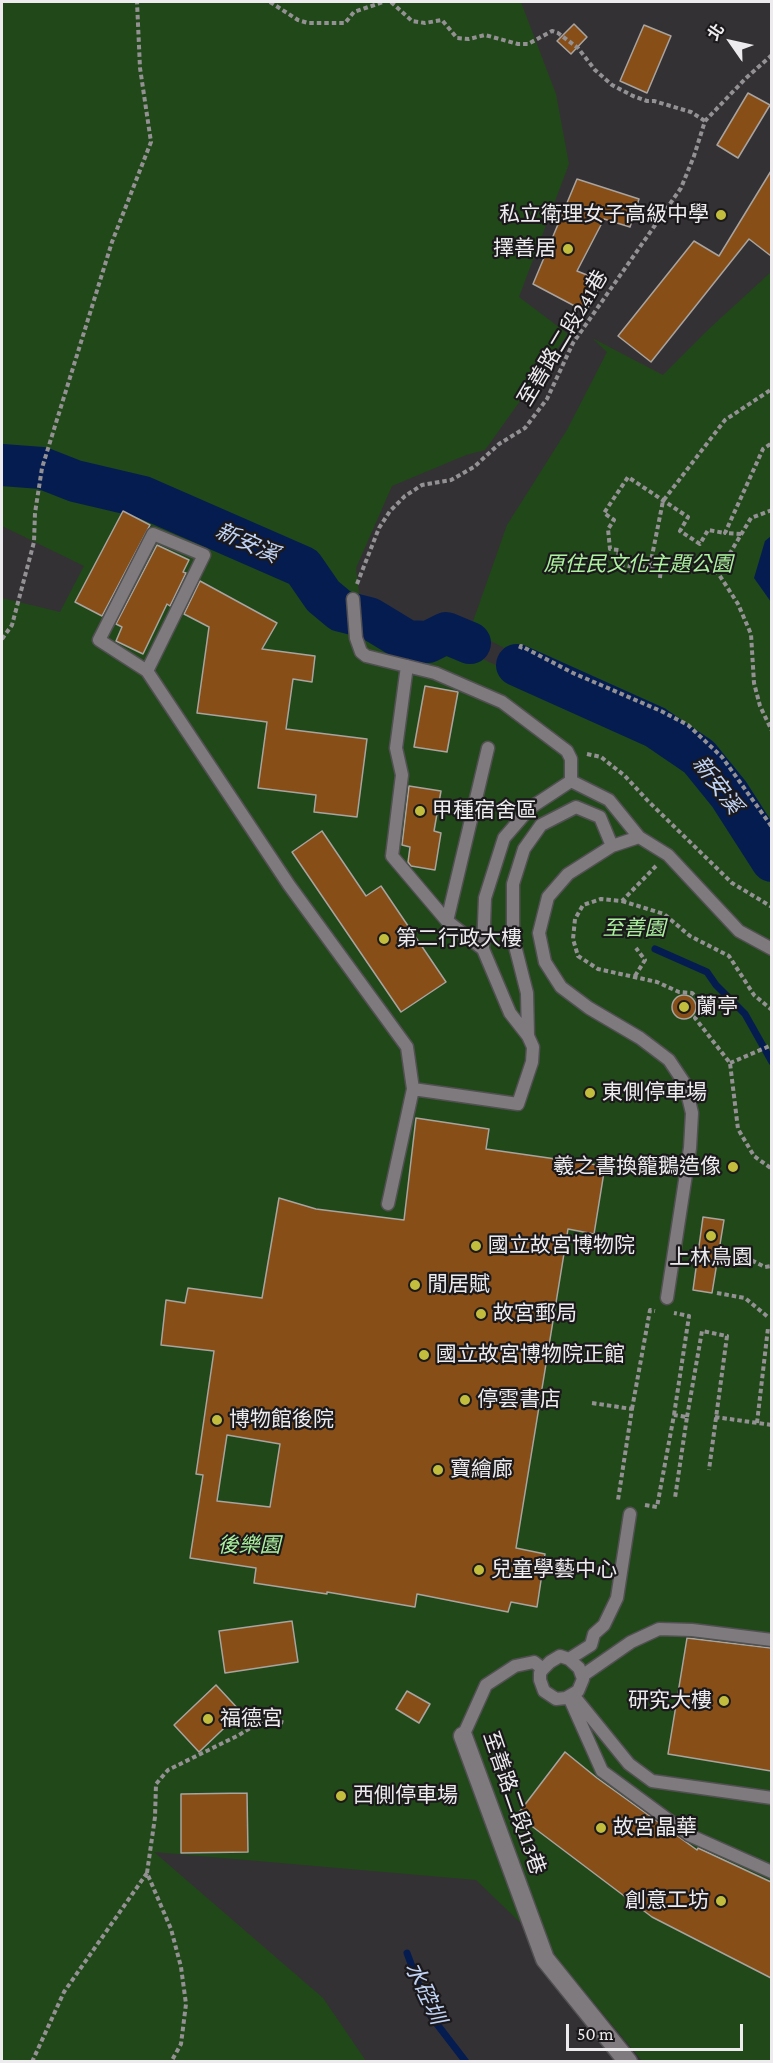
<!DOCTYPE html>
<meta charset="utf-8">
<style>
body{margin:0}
#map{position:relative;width:773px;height:2063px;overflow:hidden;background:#343134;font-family:"Crimson Pro","Noto Sans TC",serif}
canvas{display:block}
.frame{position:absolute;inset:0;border:3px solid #edebed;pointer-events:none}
.north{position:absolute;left:701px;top:12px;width:60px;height:60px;-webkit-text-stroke:4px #1b191b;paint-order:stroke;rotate:304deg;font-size:16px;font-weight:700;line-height:24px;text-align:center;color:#edebed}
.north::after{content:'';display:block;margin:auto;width:21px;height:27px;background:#edebed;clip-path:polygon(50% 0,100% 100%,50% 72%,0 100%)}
.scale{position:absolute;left:566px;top:2024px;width:177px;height:27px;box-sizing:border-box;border:3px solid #edebed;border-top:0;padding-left:8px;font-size:18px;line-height:21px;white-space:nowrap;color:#edebed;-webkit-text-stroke:4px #1b191b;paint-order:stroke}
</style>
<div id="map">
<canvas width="773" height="2063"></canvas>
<div class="frame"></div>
<div class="north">北</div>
<div class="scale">50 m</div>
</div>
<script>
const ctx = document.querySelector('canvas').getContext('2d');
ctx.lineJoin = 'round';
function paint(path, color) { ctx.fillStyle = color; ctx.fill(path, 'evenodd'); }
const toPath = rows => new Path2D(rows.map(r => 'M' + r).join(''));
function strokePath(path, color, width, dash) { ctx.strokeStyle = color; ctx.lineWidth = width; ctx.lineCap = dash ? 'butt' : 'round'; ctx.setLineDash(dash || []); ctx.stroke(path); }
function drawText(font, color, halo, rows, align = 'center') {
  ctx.font = font + ' "Crimson Pro","Noto Sans TC",serif'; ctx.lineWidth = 4.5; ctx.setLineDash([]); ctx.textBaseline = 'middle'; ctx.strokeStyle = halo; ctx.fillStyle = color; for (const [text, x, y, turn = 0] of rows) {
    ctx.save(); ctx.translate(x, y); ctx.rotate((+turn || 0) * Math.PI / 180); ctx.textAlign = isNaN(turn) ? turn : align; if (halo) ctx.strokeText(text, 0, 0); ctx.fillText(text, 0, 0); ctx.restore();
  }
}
const green = toPath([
 [2,2,521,2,556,94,569,164,519,297,568,334,485,450,466,455,392,486,356,568,364,633,424,658,455,646,638,732,687,766,754,862,771,878,771,2061,642,2061,556,1957,476,1880,154,1852,323,1998,366,2061,2,2061,2,598,60,612,84,566,2,526],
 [771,272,771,842,714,756,666,721,546,670,470,630,507,525,567,430,607,352,592,338,663,375,710,328]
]);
const water = toPath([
 [771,536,771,602,754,578,765,541]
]);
const stream = toPath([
 [655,949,707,972,716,985,745,1014,772,1062],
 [407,1953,430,2015,466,2062]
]);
const river = toPath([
 [2,465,42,468,75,481,143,497,303,567,323,596,341,611,369,618,407,641,428,642,446,633,470,643],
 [517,665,655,727,699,757,729,794,772,861]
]);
const building = toPath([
 [574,24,587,37,571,54,557,41,574,24],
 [644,25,671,36,647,93,620,81,644,25],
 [748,93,770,105,738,158,717,145,748,93],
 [771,171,771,256,749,239,651,362,618,336,694,241,719,256,771,171],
 [577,179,639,199,630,227,604,219,577,271,602,281,586,312,533,284,577,179],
 [123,511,150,525,102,616,75,602,123,511],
 [157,545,189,560,183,572,186,573,170,606,167,604,143,654,116,641,122,627,116,624,157,545],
 [200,581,277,623,262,649,315,656,312,682,293,679,286,729,367,739,357,817,314,812,316,795,258,788,267,722,197,713,209,627,184,614,200,581],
 [425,686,458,692,447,752,414,747,425,686],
 [409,786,441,791,434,831,441,833,435,870,411,866,408,862,410,847,402,845,409,786],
 [322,831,366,896,381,886,446,982,401,1012,292,852,322,831],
 '672 1007a12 12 0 1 1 24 0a12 12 0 1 1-24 0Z',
 [416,1118,489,1129,486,1149,605,1166,594,1234,568,1229,516,1548,545,1554,537,1607,511,1602,508,1612,417,1594,415,1607,327,1592,327,1594,254,1583,256,1568,190,1558,203,1475,196,1474,214,1351,161,1345,166,1300,185,1303,188,1288,262,1298,279,1198,316,1209,404,1220,416,1118],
 [227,1435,280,1444,270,1507,217,1501,227,1435],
 [703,1217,724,1220,712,1293,693,1290,703,1217],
 [292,1621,298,1662,225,1673,219,1631,292,1621],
 [687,1638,771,1648,771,1771,668,1754,687,1638],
 [216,1685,241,1712,199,1752,174,1725,216,1685],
 [407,1691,430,1704,419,1723,396,1709,407,1691],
 [565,1752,597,1778,697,1850,698,1848,771,1882,771,1978,652,1917,517,1815,565,1752],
 [247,1793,248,1852,181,1853,181,1794,247,1793]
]);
const path = toPath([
 [270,2,298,20,308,23,345,23,354,12,383,2],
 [391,2,412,21,425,23,442,20,457,38,469,39,485,35,518,44,528,44,552,31,558,33,578,48,595,70,612,85,633,96,647,101,654,101,691,112,705,121],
 [772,510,751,518,718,573,738,604,751,634,754,683,760,706,772,731],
 [741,534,725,533,763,449,772,443],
 [650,566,663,501,725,420,772,389],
 [662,567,634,567,617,564,619,550,610,549,608,529,614,520,604,513,628,477,688,517,680,531,700,544,708,530,725,533],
 [660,578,662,557],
 [357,584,379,528,390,511,405,496,422,485,451,480,474,467,499,444,525,428,547,399,573,343,681,188,694,156,705,121,746,78,772,55],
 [2,639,12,625,34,542,35,513,42,468,112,242,151,142,140,68,137,2],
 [520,649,521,646,573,673,661,711,688,725,722,757,772,827],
 [587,754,601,757,625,776,648,801,732,883,772,907],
 [656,866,622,901,601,899,583,905,575,919,573,939,578,956,598,969,657,982,679,992,692,993,700,1001,700,1012,695,1018,730,1063,738,1129,754,1156,772,1169],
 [622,901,664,914,690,936,729,956,754,995,772,1010],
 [635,976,645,960,636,948],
 [730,1063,772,1045],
 [722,1257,751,1260,765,1267,772,1266],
 [717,1293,745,1298,768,1317],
 [592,1403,632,1409,618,1500,620,1501],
 [632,1409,650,1310,655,1311],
 [674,1415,689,1316,674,1313],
 [687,1417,702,1331,727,1336,709,1470],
 [715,1417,772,1425],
 [757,1423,768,1328],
 [645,1505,657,1507,674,1415,687,1417,675,1498],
 [147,1873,155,1817,156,1784,168,1770,239,1735,266,1718,285,1723],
 [32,2062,64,1992,147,1873,171,1929,181,1967,186,2004,181,2044,171,2062]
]);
const lane = toPath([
 [353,599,356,638,361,652,366,656,435,673,502,702,567,751,571,759,571,781],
 [147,671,99,640,153,534,204,555,147,671,289,885,407,1047,413,1089],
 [447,921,488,748],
 [483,949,485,898,504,838,530,808,571,781,609,800,639,837],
 [528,1036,527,993,513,938,513,884,524,849,541,825,576,807,600,817,612,846],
 [388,1204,413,1089,518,1104,532,1062,533,1047,528,1036,510,1013,483,949,447,921,392,856,402,775,396,748,407,666],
 [667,1298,690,1148,692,1113,685,1084,669,1060,640,1038,589,1008,561,987,545,962,539,933,548,897,568,874,612,846,639,837,668,855,739,931,772,949],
 [543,1669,540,1673,540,1680,544,1691,556,1699,566,1698,578,1691,583,1679,579,1668,569,1659],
 [582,1676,631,1642,659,1629,692,1630,772,1640],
 [573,1695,629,1764,652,1781,772,1798],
 [569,1697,602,1771,689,1835,772,1872],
 [463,1736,486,1685,515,1666,534,1662,543,1669,550,1662,560,1656,569,1659,591,1645,594,1634,604,1625,617,1598,630,1514]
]);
const street = toPath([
 [463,1736,545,1959,628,2062]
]);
const markers = [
 [721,215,6,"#c3bd3e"],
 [568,249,6,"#c3bd3e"],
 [420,811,6,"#c3bd3e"],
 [384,939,6,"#c3bd3e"],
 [684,1007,6,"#c3bd3e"],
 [590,1093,6,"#c3bd3e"],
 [733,1167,6,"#c3bd3e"],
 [711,1236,6,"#c3bd3e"],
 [476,1246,6,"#c3bd3e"],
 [415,1285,6,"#c3bd3e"],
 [481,1314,6,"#c3bd3e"],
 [424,1355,6,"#c3bd3e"],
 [465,1400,6,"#c3bd3e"],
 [217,1420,6,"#c3bd3e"],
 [438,1470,6,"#c3bd3e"],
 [479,1570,6,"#c3bd3e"],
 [724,1701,6,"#c3bd3e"],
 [208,1719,6,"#c3bd3e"],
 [341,1796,6,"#c3bd3e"],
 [601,1828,6,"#c3bd3e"],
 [721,1901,6,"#c3bd3e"]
];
const poiNames = [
 ["私立衛理女子高級中學",709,215,"right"],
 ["擇善居",556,249,"right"],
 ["甲種宿舍區",432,811],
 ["第二行政大樓",396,939],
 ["蘭亭",696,1007],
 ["東側停車場",602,1093],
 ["羲之書換籠鵝造像",721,1167,"right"],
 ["國立故宮博物院",488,1246],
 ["上林鳥園",711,1258,"center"],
 ["閒居賦",427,1285],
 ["故宮郵局",493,1314],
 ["國立故宮博物院正館",436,1355],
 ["停雲書店",477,1400],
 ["博物館後院",229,1420],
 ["寶繪廊",450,1470],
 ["兒童學藝中心",491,1570],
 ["研究大樓",712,1701,"right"],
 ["福德宮",220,1719],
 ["西側停車場",353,1796],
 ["故宮晶華",613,1828],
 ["創意工坊",709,1901,"right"]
];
const streetNames = [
 ["至善路二段241巷",563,338,-59],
 ["至善路二段113巷",514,1803,71]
];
const parkNames = [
 ["原住民文化主題公園",638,565],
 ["至善園",634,929],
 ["後樂園",249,1546]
];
const waterNames = [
 ["新安溪",247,543,24],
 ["新安溪",717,785,53],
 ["水硿圳",425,1993,65]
];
paint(green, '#214819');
paint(water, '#051c51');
strokePath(stream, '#051c51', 7);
strokePath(river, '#051c51', 42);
paint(building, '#874f17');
strokePath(building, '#a8a4a1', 1.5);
strokePath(lane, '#525052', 15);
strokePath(street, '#525052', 21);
strokePath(path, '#949194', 4, [4.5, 3]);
strokePath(lane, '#7e7a7e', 12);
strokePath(street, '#7e7a7e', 18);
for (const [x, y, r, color] of markers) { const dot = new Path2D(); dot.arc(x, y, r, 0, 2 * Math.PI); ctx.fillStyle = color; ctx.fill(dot); strokePath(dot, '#1b191b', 2); }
drawText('21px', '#edebed', '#1b191b', poiNames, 'left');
drawText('21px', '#edebed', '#1b191b', streetNames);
drawText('italic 21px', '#abf19e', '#1b191b', parkNames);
drawText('italic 22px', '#c1d4f6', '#1b191b', waterNames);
</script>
